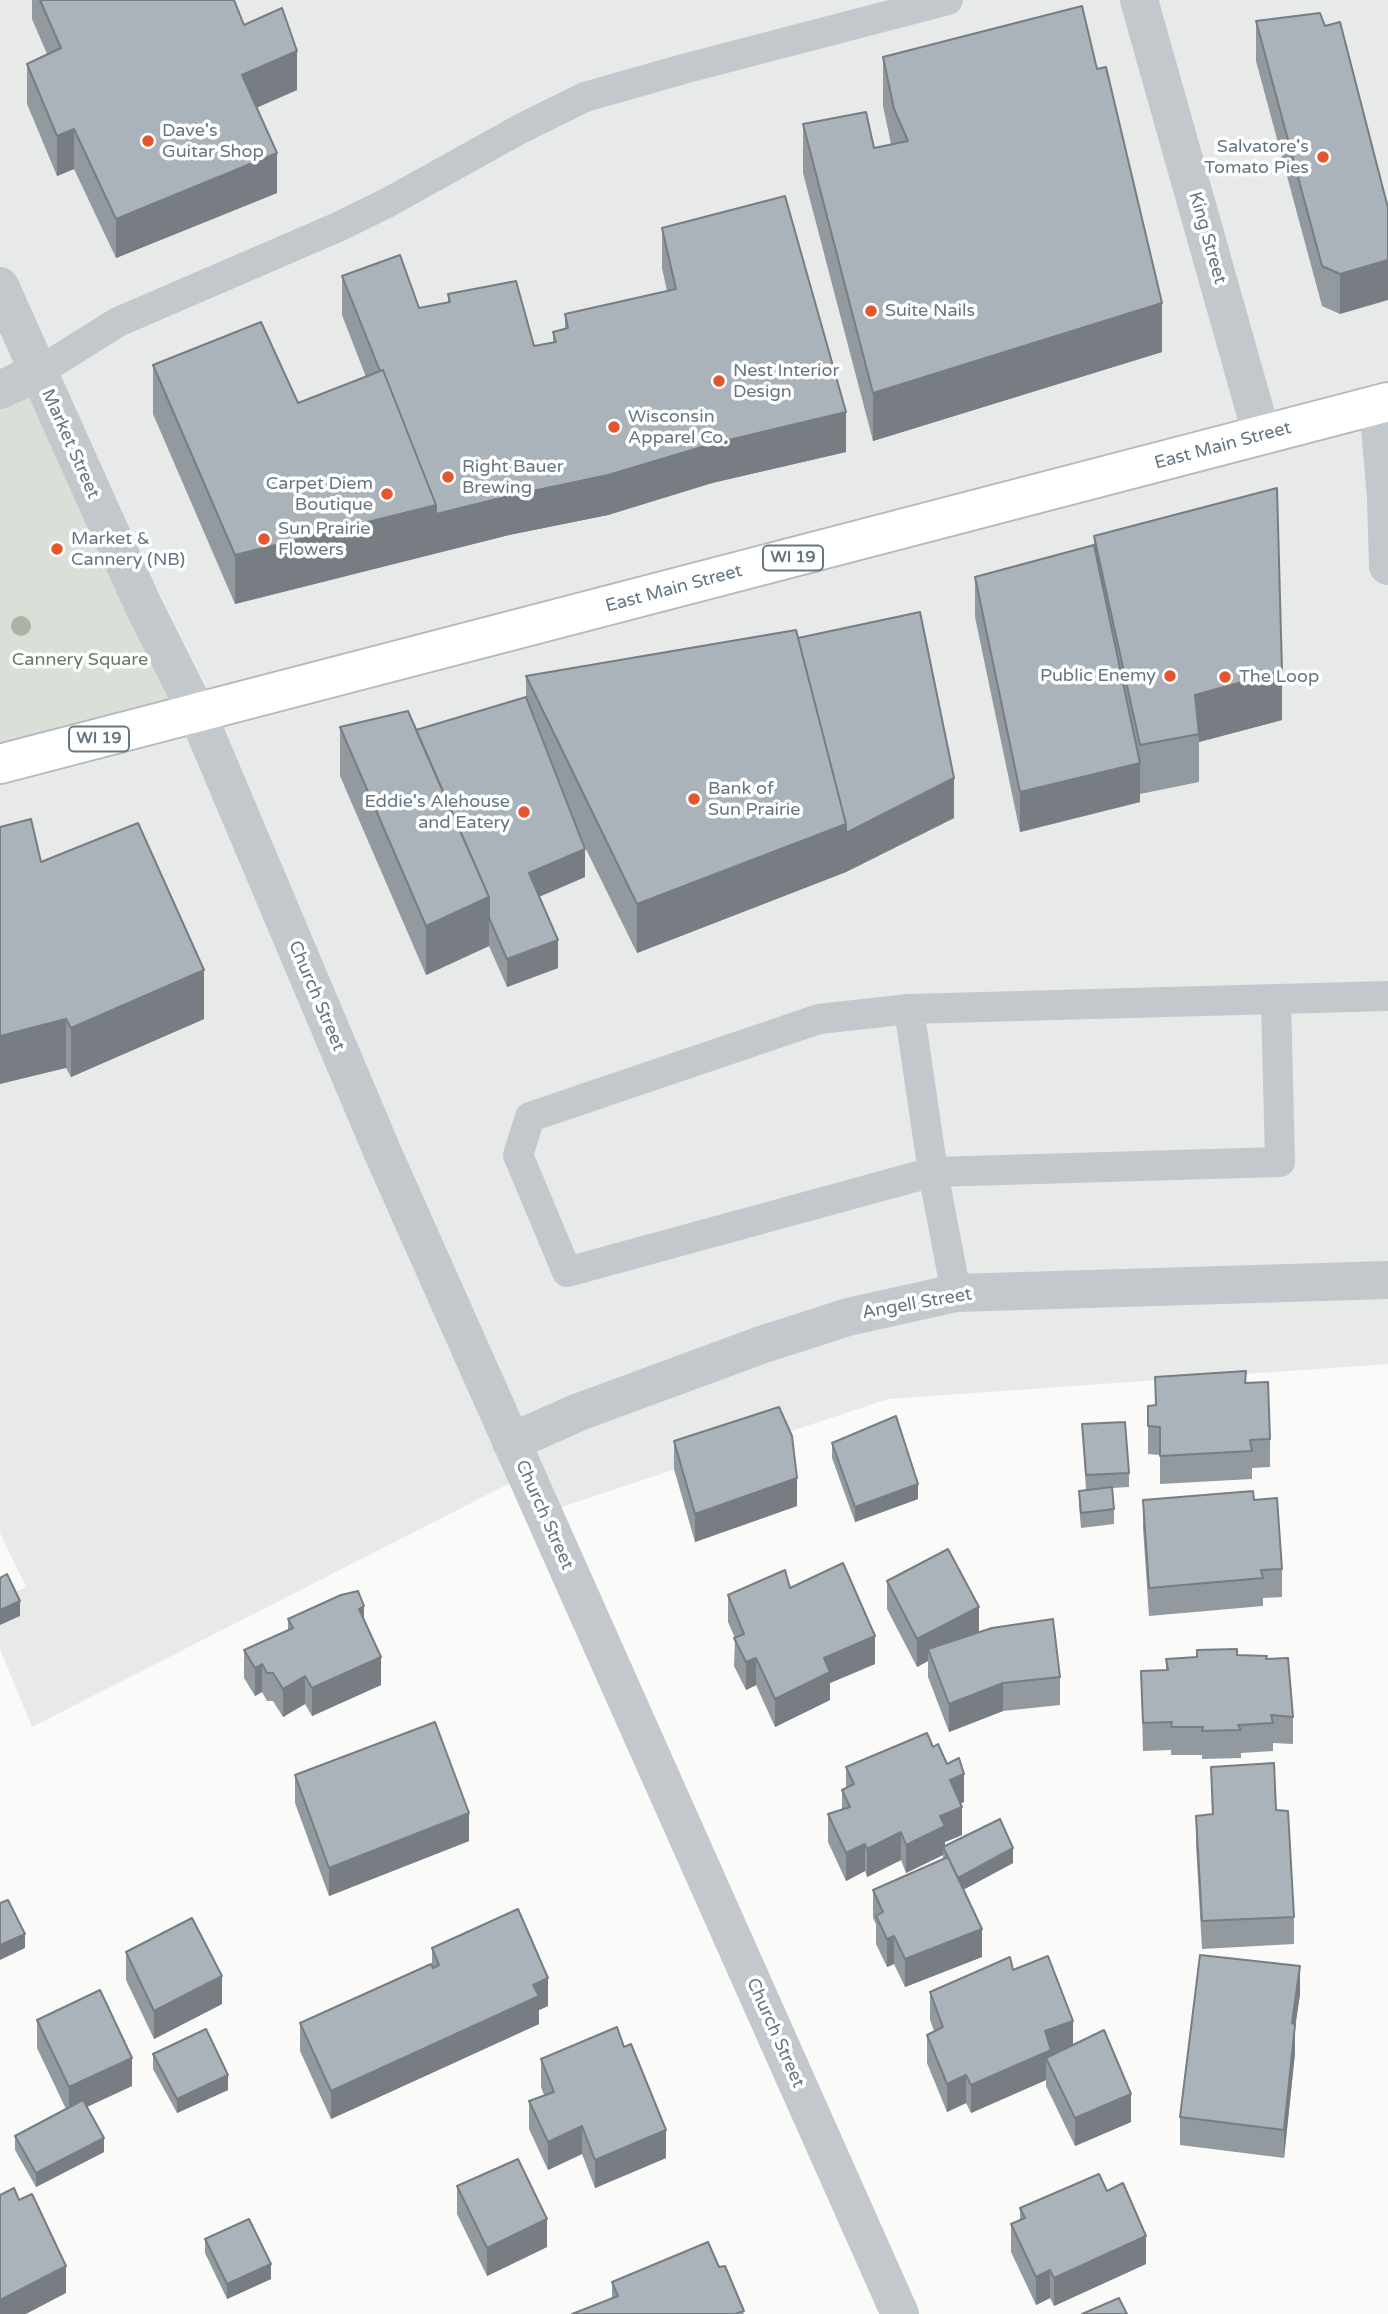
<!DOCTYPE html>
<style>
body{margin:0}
canvas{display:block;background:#fafaf8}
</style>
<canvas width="1388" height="2314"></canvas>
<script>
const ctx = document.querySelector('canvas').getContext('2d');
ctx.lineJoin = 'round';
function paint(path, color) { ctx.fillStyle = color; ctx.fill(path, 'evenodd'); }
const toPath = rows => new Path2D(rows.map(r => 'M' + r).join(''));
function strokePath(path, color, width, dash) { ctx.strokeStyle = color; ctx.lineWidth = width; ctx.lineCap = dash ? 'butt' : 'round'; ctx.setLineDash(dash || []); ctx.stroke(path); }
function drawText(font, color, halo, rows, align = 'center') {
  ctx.font = font + ' "Varela Round",sans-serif'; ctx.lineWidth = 7; ctx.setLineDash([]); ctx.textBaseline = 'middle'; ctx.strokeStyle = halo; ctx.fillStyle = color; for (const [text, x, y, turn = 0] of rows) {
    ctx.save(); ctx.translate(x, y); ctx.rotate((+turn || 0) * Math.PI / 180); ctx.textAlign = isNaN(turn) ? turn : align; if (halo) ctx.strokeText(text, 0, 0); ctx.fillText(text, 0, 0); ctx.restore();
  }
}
const built = toPath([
 [0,0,1388,0,1388,1364,888,1399,543,1513,526,1475,32,1727,0,1649,0,1598,26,1587,0,1533]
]);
const green = toPath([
 [38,372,197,713,0,764,0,390]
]);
const lane = toPath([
 [38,372,118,322,338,227,387,203,522,128,585,97,687,68,948,0],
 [1276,1000,1280,1162,933,1172,567,1272,518,1155,530,1117,819,1019,909,1009,1388,996],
 [909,1009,933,1172,956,1293]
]);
const street = toPath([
 [1139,0,1262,436],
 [0,286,143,605,197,713,382,1151,900,2314],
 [0,390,38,372],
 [1378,404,1386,498,1388,566],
 [511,1442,579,1412,761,1345,848,1317,956,1293,1388,1280]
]);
const primary = toPath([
 [0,764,1388,402]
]);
const trees = [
 [21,626]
];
const wall = toPath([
 [32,0,234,0,244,25,297,90,256,108,277,193,116,258,74,169,57,176,27,104,27,64,47,54,32,19],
 [1256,21,1388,208,1340,314,1322,306,1256,61],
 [883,57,1162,352,873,441,803,173,803,124,874,148,891,144,883,106],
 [662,228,846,452,712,483,608,515,509,535,235,604,153,414,153,365,298,403,366,377,342,315,342,276,419,308,448,303,448,294,534,346,553,343,553,332,565,329,565,314,667,291,662,268],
 [1094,536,1282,720,1199,742,1199,782,1140,794,1140,802,1020,832,975,617,975,577,1094,545],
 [798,638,954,818,846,872,637,953,581,839,585,877,539,897,558,968,507,987,489,946,426,975,340,776,340,727,416,730,526,697,526,676],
 [41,862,204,1019,71,1077,66,1068],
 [1155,1377,1246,1383,1270,1439,1270,1467,1252,1468,1252,1479,1160,1484,1160,1455,1148,1454,1148,1406,1155,1405],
 [1082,1424,1129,1473,1129,1487,1112,1488,1114,1509,1114,1524,1081,1528,1079,1505,1079,1491,1086,1490],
 [674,1441,797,1506,695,1542,674,1469],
 [832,1443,918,1499,855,1522,832,1458],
 [1143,1500,1254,1500,1282,1569,1282,1597,1263,1598,1263,1606,1149,1616,1143,1528],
 [887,1581,1060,1677,1060,1705,1003,1711,949,1732,928,1677,928,1661,917,1667,887,1609],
 [790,1588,875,1664,830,1683,830,1700,775,1727,756,1685,746,1690,734,1666,735,1638,728,1622,728,1595],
 [288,1619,364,1620,381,1685,312,1716,305,1704,283,1717,273,1701,267,1701,262,1692,255,1696,244,1678,244,1650,288,1630],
 [1237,1655,1267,1659,1293,1717,1293,1744,1273,1743,1273,1751,1241,1753,1241,1758,1202,1759,1202,1755,1171,1755,1171,1750,1143,1751,1141,1671,1166,1670,1166,1659],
 [933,1747,964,1802,960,1803,962,1835,945,1842,945,1846,1013,1863,963,1890,982,1957,905,1987,894,1964,887,1967,876,1944,876,1924,873,1918,873,1890,943,1859,943,1855,906,1873,901,1860,867,1877,865,1871,846,1881,828,1842,828,1814,842,1809,842,1790,846,1788,846,1767],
 [1211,1767,1276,1810,1294,1917,1294,1944,1202,1949,1196,1844,1196,1816,1212,1814],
 [295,1775,469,1841,329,1896,295,1803],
 [432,1948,548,2006,539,2010,539,2024,331,2119,300,2051,300,2023,432,1966],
 [126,1952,222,2004,154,2039,126,1980],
 [1013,1970,1073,2045,1131,2122,1075,2146,1046,2086,1046,2080,971,2113,966,2103,947,2112,927,2063,927,2035,934,2031,930,2020,930,1992],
 [1300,1994,1295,2028,1295,2053,1284,2158,1180,2145,1180,2117],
 [37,2020,132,2086,87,2107,104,2152,36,2187,15,2150,15,2136,66,2109,37,2048],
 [624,2047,666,2158,595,2188,582,2154,548,2170,529,2129,529,2101,544,2095,541,2087,541,2059],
 [153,2054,228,2090,177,2113,153,2069],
 [457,2186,547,2247,487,2276,457,2214],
 [1107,2191,1146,2264,1054,2306,1050,2298,1036,2305,1011,2252,1011,2224,1020,2220,1020,2208],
 [205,2239,271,2279,227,2299,205,2253],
 [719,2267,744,2314,612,2299,612,2282]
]);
const shadedWall = toPath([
 [297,51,297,90,242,114,242,75],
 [74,129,74,169,57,176,57,136],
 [277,153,277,193,116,258,116,219],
 [1388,260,1388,300,1340,314,1340,274],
 [1162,303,1162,352,873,441,873,393],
 [846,412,846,452,712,483,608,515,509,535,235,604,235,555,436,505,712,444],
 [1282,671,1282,720,1199,742,1195,695],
 [1140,763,1140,802,1020,832,1020,792],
 [954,778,954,818,846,872,846,833],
 [846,824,846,872,637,953,637,904],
 [585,849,585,877,529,901,529,873],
 [489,897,489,946,426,975,426,926],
 [558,940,558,968,507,987,507,959],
 [204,970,204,1019,71,1077,71,1028],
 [66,1019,66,1068,0,1084,0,1036],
 [797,1478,797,1506,695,1542,695,1514],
 [918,1484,918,1499,855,1522,855,1507],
 [20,1601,20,1616,0,1625,0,1610],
 [364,1606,364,1634,359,1609],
 [979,1607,979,1635,928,1649,928,1661,917,1667,917,1639],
 [875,1636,875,1664,830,1683,830,1700,775,1727,775,1699,824,1658],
 [381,1657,381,1685,312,1716,312,1688],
 [756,1658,756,1685,746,1690,746,1662],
 [262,1664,262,1692,255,1696,255,1668],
 [305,1676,305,1704,283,1717,283,1689],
 [1003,1683,1003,1711,949,1732,949,1704],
 [964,1774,964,1802,950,1808,950,1780],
 [962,1807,962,1835,945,1842,945,1851,943,1847,943,1855,906,1873,906,1845,940,1816],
 [469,1813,469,1841,329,1896,329,1868],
 [901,1832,901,1860,867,1877,867,1849],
 [865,1844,865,1871,846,1881,846,1853],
 [1013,1848,1013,1863,957,1893,957,1879],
 [982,1929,982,1957,905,1987,905,1959],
 [25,1934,25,1948,0,1960,0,1945],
 [894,1936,894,1964,887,1967,887,1939],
 [1300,1966,1300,1994,1295,2028,1295,2053,1284,2158,1284,2130,1292,2023],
 [222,1976,222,2004,154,2039,154,2011],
 [548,1978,548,2006,539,2010,539,2024,331,2119,331,2091,533,1985],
 [1073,2021,1073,2049,1046,2059,1046,2080,971,2113,971,2085,1045,2031],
 [132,2058,132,2086,69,2115,69,2087],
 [228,2075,228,2090,177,2113,177,2099],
 [966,2075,966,2103,947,2112,947,2084],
 [1131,2094,1131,2122,1075,2146,1075,2118],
 [582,2126,582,2154,548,2170,548,2142],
 [666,2130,666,2158,595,2188,595,2160],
 [104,2138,104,2152,36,2187,36,2173],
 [547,2219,547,2247,487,2276,487,2248],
 [1146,2236,1146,2264,1054,2306,1054,2278],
 [271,2264,271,2279,227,2299,227,2284],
 [66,2266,66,2293,26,2314,0,2314,0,2300],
 [1050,2270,1050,2298,1036,2305,1036,2277]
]);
const building = toPath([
 [40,0,234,0,244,25,282,8,297,51,242,75,277,153,116,219,74,129,57,136,27,64,61,48,40,0],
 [1082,6,1097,69,1106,67,1162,303,873,393,803,124,866,112,874,148,908,141,894,109,883,57,1082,6],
 [1320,13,1325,26,1340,22,1388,208,1388,260,1340,274,1322,266,1256,21,1320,13],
 [785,196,846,412,712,444,608,475,509,496,436,514,436,505,383,370,380,371,342,276,400,255,419,308,450,302,448,294,516,281,534,346,556,342,553,332,568,328,565,314,676,289,662,228,785,196],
 [261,322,298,403,383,370,436,505,235,555,153,365,261,322],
 [1277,488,1282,671,1195,695,1199,734,1140,745,1094,536,1277,488],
 [1094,545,1140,763,1020,792,975,577,1094,545],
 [920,612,954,778,846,833,846,824,798,638,920,612],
 [796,630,846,824,637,904,526,676,796,630],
 [526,697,585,849,529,873,558,940,507,959,489,918,489,897,416,730,526,697],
 [408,711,489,897,426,926,340,727,408,711],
 [31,819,41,862,138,823,204,970,71,1028,66,1019,0,1036,0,827,31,819],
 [1246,1371,1245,1383,1268,1382,1270,1439,1250,1440,1252,1451,1160,1456,1160,1427,1148,1426,1148,1406,1156,1405,1155,1377,1246,1371],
 [779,1407,792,1436,797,1478,695,1514,674,1441,779,1407],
 [896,1416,918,1484,855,1507,832,1443,896,1416],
 [1125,1422,1129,1473,1086,1475,1082,1424,1125,1422],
 [1112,1487,1114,1509,1081,1513,1079,1491,1112,1487],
 [1253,1491,1254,1500,1277,1498,1282,1569,1261,1570,1263,1578,1149,1588,1143,1500,1253,1491],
 [948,1549,979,1607,917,1639,887,1581,948,1549],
 [843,1563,875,1636,824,1658,830,1672,775,1699,756,1658,746,1662,734,1638,744,1634,728,1595,785,1570,790,1588,843,1563],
 [7,1574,20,1601,0,1610,0,1578,7,1574],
 [358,1591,364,1606,359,1609,381,1657,312,1688,305,1676,283,1689,273,1673,267,1673,262,1664,255,1668,244,1650,293,1628,288,1619,341,1595,358,1591],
 [1053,1619,1060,1677,1003,1683,949,1704,928,1649,992,1628,1053,1619],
 [1237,1649,1237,1655,1267,1656,1266,1659,1288,1658,1293,1717,1271,1715,1273,1723,1238,1725,1241,1730,1202,1731,1203,1727,1171,1727,1172,1722,1143,1723,1141,1671,1168,1670,1166,1659,1197,1657,1197,1650,1237,1649],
 [435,1722,469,1813,329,1868,295,1775,435,1722],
 [927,1733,933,1747,938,1744,947,1764,959,1758,964,1774,950,1780,962,1807,940,1816,945,1826,906,1845,901,1832,867,1849,865,1844,846,1853,828,1814,850,1807,842,1790,854,1784,846,1767,927,1733],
 [1274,1763,1276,1810,1288,1811,1294,1917,1202,1921,1196,1816,1213,1814,1211,1767,1274,1763],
 [1000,1819,1013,1848,958,1878,943,1847,1000,1819],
 [948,1857,982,1929,905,1959,894,1936,887,1939,876,1916,883,1912,873,1890,948,1857],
 [8,1900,25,1934,0,1945,0,1903,8,1900],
 [518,1909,548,1978,533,1985,539,1996,331,2091,300,2023,431,1964,433,1968,439,1965,432,1948,518,1909],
 [192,1918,222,1976,154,2011,126,1952,192,1918],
 [1200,1955,1300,1966,1292,2023,1295,2025,1284,2130,1180,2117,1200,1955],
 [1048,1956,1073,2021,1045,2031,1051,2050,971,2085,966,2075,947,2084,927,2035,943,2027,930,1992,1010,1957,1013,1970,1048,1956],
 [100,1990,132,2058,69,2087,37,2020,100,1990],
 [617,2027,624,2047,631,2044,666,2130,595,2160,582,2126,548,2142,529,2101,554,2092,541,2059,617,2027],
 [206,2029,228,2075,177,2099,153,2054,206,2029],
 [1104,2030,1131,2094,1075,2118,1046,2058,1104,2030],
 [83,2100,104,2138,36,2173,15,2136,83,2100],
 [518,2159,547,2219,487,2248,457,2186,518,2159],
 [1099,2174,1107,2191,1123,2183,1146,2236,1054,2278,1050,2270,1036,2277,1011,2224,1025,2218,1020,2208,1099,2174],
 [14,2188,19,2200,32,2194,66,2266,0,2300,0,2195,14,2188],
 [249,2219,271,2264,227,2284,205,2239,249,2219],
 [708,2242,719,2267,725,2266,744,2311,735,2314,572,2314,618,2296,612,2282,708,2242],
 [1119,2298,1127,2314,1082,2314,1119,2298]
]);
const markers = [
 [148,141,7,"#e4572e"],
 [1323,157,7,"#e4572e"],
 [871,311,7,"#e4572e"],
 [719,381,7,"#e4572e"],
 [614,427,7,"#e4572e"],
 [448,477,7,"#e4572e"],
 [387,494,7,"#e4572e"],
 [264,539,7,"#e4572e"],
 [57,549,7,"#e4572e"],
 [1170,676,7,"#e4572e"],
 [1225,677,7,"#e4572e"],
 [694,799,7,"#e4572e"],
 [524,812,7,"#e4572e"]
];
const shields = [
 [793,558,60],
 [99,739,60]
];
const shieldNames = [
 ["WI 19",793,558],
 ["WI 19",99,739]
];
const poiNames = [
 ["Dave's",162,131],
 ["Guitar Shop",162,152],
 ["Salvatore's",1309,147,"right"],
 ["Tomato Pies",1309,168,"right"],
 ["Suite Nails",885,311],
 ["Nest Interior",733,371],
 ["Design",733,392],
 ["Wisconsin",628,417],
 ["Apparel Co.",628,438],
 ["Right Bauer",462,467],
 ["Brewing",462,488],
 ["Carpet Diem",373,484,"right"],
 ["Boutique",373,505,"right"],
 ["Sun Prairie",278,529],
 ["Flowers",278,550],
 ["Market &",71,539],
 ["Cannery (NB)",71,560],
 ["Public Enemy",1156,676,"right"],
 ["The Loop",1239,677],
 ["Bank of",708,789],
 ["Sun Prairie",708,810],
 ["Eddie's Alehouse",510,802,"right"],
 ["and Eatery",510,823,"right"]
];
const streetNames = [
 ["King Street",1207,238,74],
 ["Market Street",70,444,66],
 ["East Main Street",1223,446,-15],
 ["East Main Street",674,589,-15],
 ["Church Street",316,996,67],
 ["Angell Street",917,1304,-10],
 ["Church Street",544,1515,66],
 ["Church Street",775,2033,66]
];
const parkNames = [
 ["Cannery Square",80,660]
];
paint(built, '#e8e9e9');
paint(green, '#dadfd7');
strokePath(primary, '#b5babe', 42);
strokePath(lane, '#c3c8cc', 30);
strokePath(street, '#c3c8cc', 38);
strokePath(primary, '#fff', 38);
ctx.fillStyle = '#aab4a7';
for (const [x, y] of trees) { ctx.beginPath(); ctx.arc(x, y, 10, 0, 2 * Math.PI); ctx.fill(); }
paint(wall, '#929a9f');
paint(shadedWall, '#777d82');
paint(building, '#aab3b9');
strokePath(building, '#777d82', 2);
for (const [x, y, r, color] of markers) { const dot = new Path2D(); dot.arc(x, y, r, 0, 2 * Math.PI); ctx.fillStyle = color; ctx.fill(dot); strokePath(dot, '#fff', 2.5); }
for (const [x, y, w] of shields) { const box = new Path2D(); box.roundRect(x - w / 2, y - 12.5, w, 25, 5); ctx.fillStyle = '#fff'; ctx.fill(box); strokePath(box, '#657683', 2); }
drawText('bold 16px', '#657683', null, shieldNames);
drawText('18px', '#657683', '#fff', poiNames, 'left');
drawText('18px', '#657683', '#fff', streetNames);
drawText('18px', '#687a64', '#fff', parkNames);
</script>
